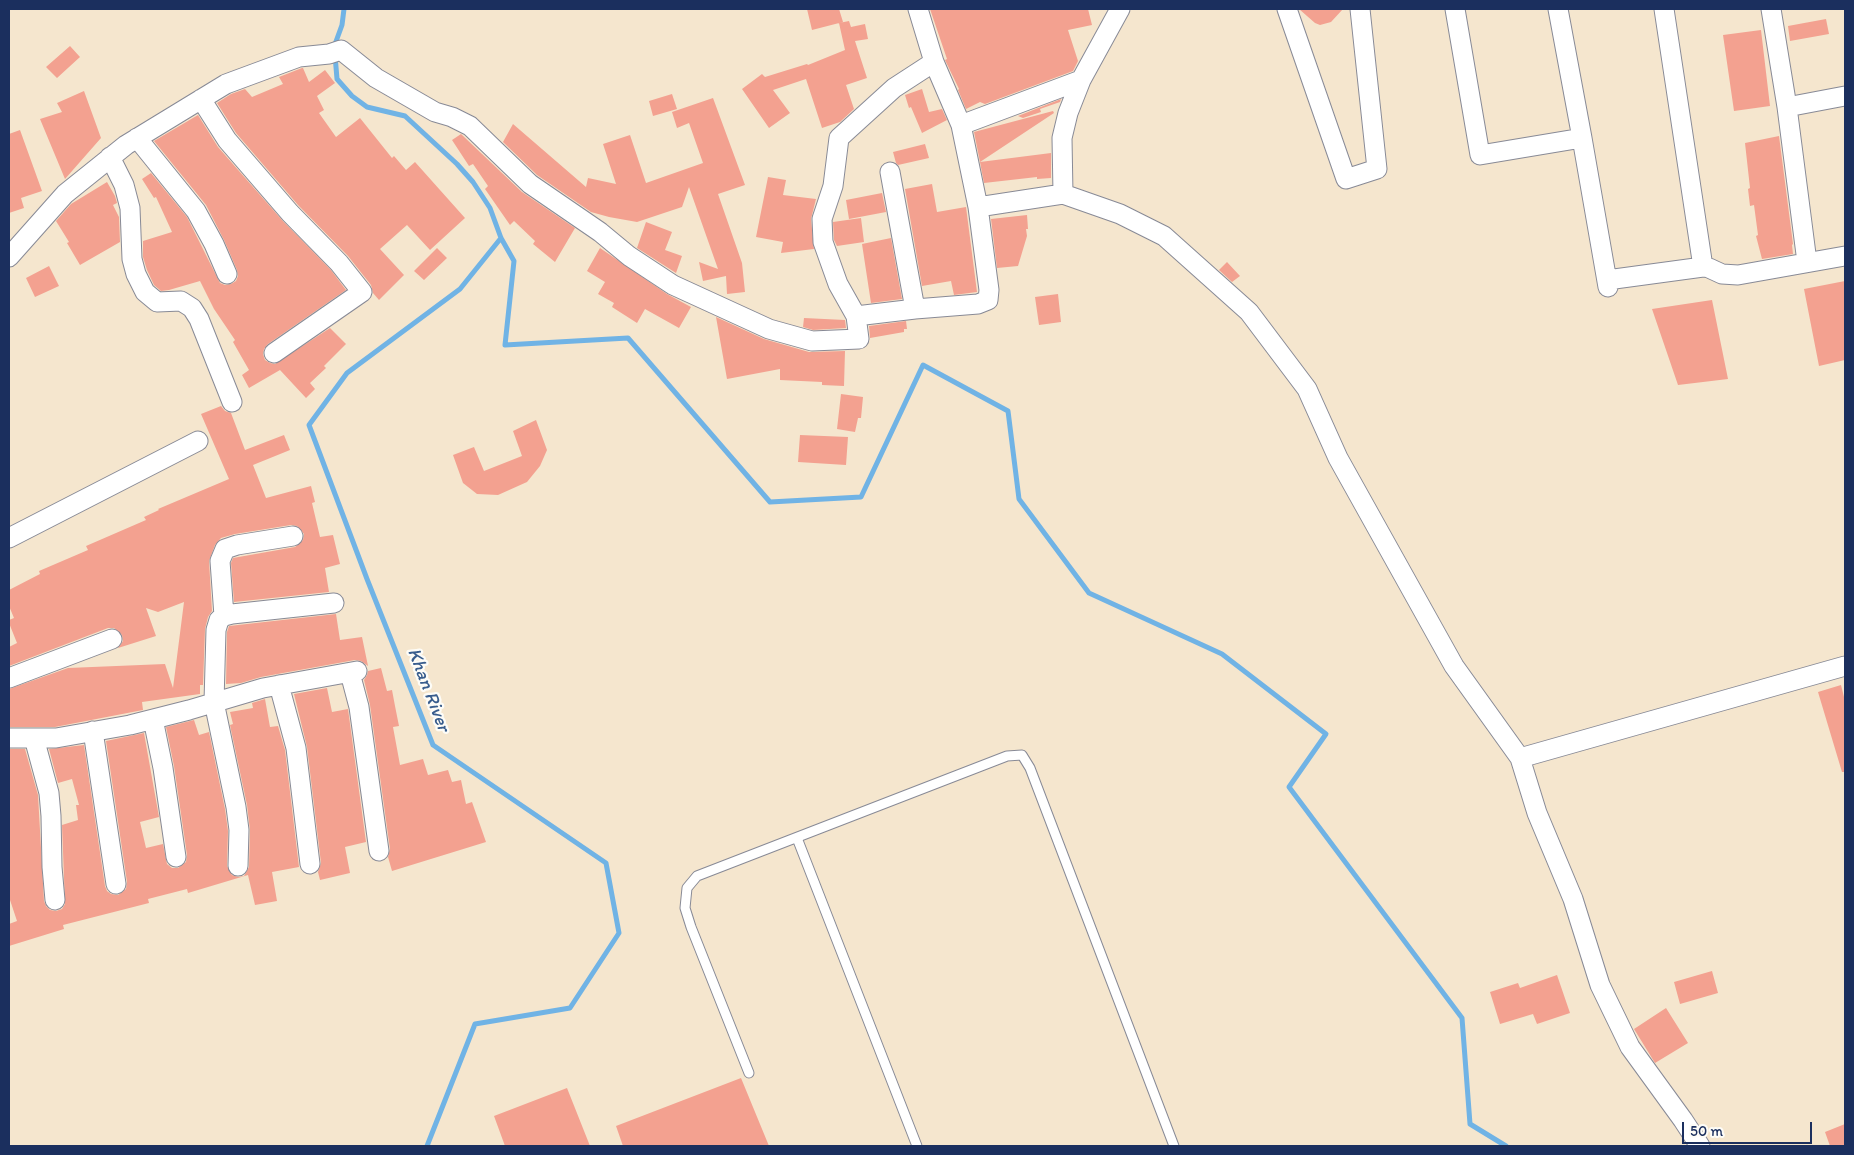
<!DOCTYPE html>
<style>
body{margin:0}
#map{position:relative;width:1854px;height:1155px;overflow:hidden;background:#f5e6ce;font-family:Itim,sans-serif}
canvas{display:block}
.frame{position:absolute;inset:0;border:10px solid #1b2f5e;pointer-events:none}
.scale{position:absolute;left:1682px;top:1122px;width:130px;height:22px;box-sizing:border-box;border:2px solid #1b2f5e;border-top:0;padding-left:6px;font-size:15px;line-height:18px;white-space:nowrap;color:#1b2f5e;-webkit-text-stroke:4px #fdfcf7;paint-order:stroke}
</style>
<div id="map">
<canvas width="1854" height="1155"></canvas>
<div class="frame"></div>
<div class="scale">50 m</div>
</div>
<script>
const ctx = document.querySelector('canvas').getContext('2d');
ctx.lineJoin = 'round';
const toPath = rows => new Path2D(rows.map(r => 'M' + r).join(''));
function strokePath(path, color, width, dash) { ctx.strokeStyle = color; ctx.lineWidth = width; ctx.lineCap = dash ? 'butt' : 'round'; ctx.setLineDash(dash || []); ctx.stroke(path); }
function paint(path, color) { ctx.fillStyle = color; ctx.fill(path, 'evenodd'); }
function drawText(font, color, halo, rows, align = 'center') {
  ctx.font = font + ' Itim,sans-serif'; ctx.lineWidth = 4.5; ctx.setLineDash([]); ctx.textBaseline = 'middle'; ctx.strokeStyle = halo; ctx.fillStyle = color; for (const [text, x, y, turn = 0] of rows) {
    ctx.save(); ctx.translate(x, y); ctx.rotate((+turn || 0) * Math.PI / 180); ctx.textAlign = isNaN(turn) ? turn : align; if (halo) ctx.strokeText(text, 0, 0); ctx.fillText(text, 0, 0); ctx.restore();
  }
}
const stream = toPath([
 [334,47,342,25,344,9],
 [335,55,337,79,352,96,367,107,405,116,457,164,473,182,490,208,501,238,514,261,505,345,628,338,770,502,861,497,923,365,1008,411,1019,499,1089,593,1222,654,1326,734,1289,787,1462,1018,1470,1124,1506,1146],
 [427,1146,475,1024,570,1008,619,933,606,863,433,745,367,579,309,425,347,373,460,289,501,238]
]);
const building = toPath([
 [807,9,839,9,843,22,812,30],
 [930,9,1088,9,1092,25,1068,30,1078,61,1073,71,985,104,980,102,966,109,958,90,959,89,945,60,947,59],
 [1299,9,1343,9,1331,22,1320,25,1315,23],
 [1826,19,1829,34,1790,41,1788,26],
 [849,21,851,27,865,24,868,39,855,41,867,78,846,85,854,109,840,122,822,128,806,79,773,90,790,113,769,128,742,89,762,74,765,77,807,64,808,65,845,50,839,23],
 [1761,30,1770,106,1734,111,1723,35],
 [70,46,80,57,57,78,46,67],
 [302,68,303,68,309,82,325,70,335,83,317,96,324,110,319,113,336,137,360,118,392,158,394,156,406,170,415,162,465,218,430,250,407,225,380,249,404,275,379,300,373,293,371,285,348,256,298,205,236,133,217,103,231,94,245,89,252,97,283,84,279,77],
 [922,89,929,112,942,109,947,120,922,133,911,107,909,108,905,95],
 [84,91,101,138,65,179,40,119,62,112,57,103],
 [672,94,677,109,653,116,649,101],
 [713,98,745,185,718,194,742,263,745,292,727,294,726,276,703,281,699,262,718,269,689,187,682,207,637,222,609,217,591,212,537,175,503,142,513,124,586,187,588,178,616,184,603,144,630,135,646,183,703,163,689,123,677,128,672,112],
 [1061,99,1060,102,1040,109,1041,112,1023,118,1018,116],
 [1053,111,1054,113,980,162,974,132],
 [198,115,218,147,282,220,331,270,346,290,268,344,264,349,263,354,265,360,270,363,275,364,330,328,346,344,324,366,326,368,310,383,315,389,306,398,280,370,249,388,242,375,249,370,233,342,235,340,214,309,200,281,169,290,161,291,154,285,147,270,143,257,143,241,172,232,156,197,154,198,142,179,151,173,187,217,220,283,225,285,231,284,236,281,238,276,237,270,224,240,206,205,154,141],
 [20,130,42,191,21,198,24,208,9,213,9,134],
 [461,134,522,192,575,228,555,262,533,244,535,241,514,221,510,225,485,189,488,186,473,164,469,166,452,140],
 [1779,136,1793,244,1792,245,1793,254,1762,259,1756,236,1758,235,1754,205,1750,206,1748,189,1750,188,1745,143],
 [925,144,929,158,898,165,896,163,893,152],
 [1051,153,1051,178,1037,179,1037,177,984,183,980,162],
 [768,177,786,180,783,195,816,199,811,219,814,249,781,253,783,242,756,237],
 [107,182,115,196,117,203,113,205,119,217,120,242,80,265,67,243,69,242,56,221,71,204],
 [932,184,937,212,966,207,977,292,954,295,951,281,922,286,905,189],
 [882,193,886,212,849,219,846,200],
 [1027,215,1028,229,1026,229,1027,236,1018,266,997,268,991,219],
 [861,218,864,242,837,246,834,240,833,222],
 [646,222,672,232,665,250,682,256,676,273,637,248],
 [891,238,902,299,871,303,862,244],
 [437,248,447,258,424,280,414,271],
 [600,248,667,294,691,307,679,328,645,309,637,323,612,307,614,303,598,294,605,282,587,271],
 [1227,262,1240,276,1232,282,1219,270],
 [49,266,59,286,35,297,26,278],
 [1845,281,1845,360,1819,366,1804,289],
 [1058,294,1061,322,1039,325,1035,297],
 [1712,300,1728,379,1678,385,1652,309],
 [716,317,764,339,809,352,845,351,844,386,822,385,822,382,780,380,780,369,727,379],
 [804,318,845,320,846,328,813,330,803,327],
 [906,321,907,329,904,329,904,332,870,338,869,326],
 [841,394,863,397,861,418,858,418,855,432,837,429],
 [221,406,225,411,231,413,245,450,284,435,290,450,253,465,266,498,311,486,315,502,312,503,320,537,333,535,340,564,325,568,329,592,234,602,231,563,233,558,295,547,303,540,304,534,297,526,291,525,235,534,221,538,215,545,209,561,212,611,208,617,205,629,203,685,200,685,200,694,142,702,143,710,55,727,9,727,9,689,68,668,165,664,173,688,184,602,158,612,146,608,156,636,118,648,123,641,122,635,114,628,108,628,9,666,9,647,17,643,9,623,9,620,14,618,9,606,9,590,40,574,39,571,88,550,86,546,146,520,144,517,159,510,158,509,229,479,201,414],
 [536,420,547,450,540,466,527,482,498,495,477,494,463,483,453,455,474,447,484,471,522,456,513,431],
 [800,435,848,437,846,465,798,462],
 [336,614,340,640,362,637,368,666,361,661,355,660,261,677,241,683,226,684,227,632,229,626],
 [381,668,387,691,392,690,395,706,399,726,393,727,400,765,423,759,428,775,448,770,452,782,461,780,466,804,472,802,486,842,392,871,388,857,390,849,370,705,364,680,367,675,368,671],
 [1841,685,1845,701,1845,772,1842,772,1818,692],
 [327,688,332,712,348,709,366,842,345,847,350,873,320,880,318,872,321,863,307,747,294,694],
 [265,699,270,727,278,726,285,750,299,867,272,872,277,901,255,905,248,875,188,893,187,889,148,899,149,903,63,925,64,929,9,946,9,924,17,921,9,897,9,749,25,749,38,795,44,901,46,906,50,910,56,911,62,909,65,904,62,825,78,820,76,805,79,805,72,779,58,783,49,749,84,745,105,886,107,891,111,894,118,895,126,889,127,882,106,741,144,733,159,817,140,822,146,848,163,844,167,864,172,868,178,868,186,862,187,855,174,766,166,727,194,720,199,735,209,732,225,809,228,831,227,866,232,875,238,877,244,876,249,867,250,830,247,805,230,725,233,724,230,712,253,708,252,703],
 [1712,971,1718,993,1680,1004,1674,982],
 [1557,975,1570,1013,1537,1024,1533,1014,1500,1024,1490,992,1518,983,1520,988],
 [1666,1008,1688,1043,1655,1063,1634,1029],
 [741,1078,769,1146,623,1146,616,1126],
 [567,1088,590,1146,505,1146,494,1116],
 [1845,1124,1845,1146,1830,1146,1825,1132]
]);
const service = toPath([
 [797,838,917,1146],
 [749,1073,691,927,685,908,687,888,697,876,1007,756,1022,755,1030,768,1174,1146]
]);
const minor = toPath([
 [918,9,934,62,961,125,1081,80,1120,9],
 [1287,9,1346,179,1377,169,1360,9],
 [1455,9,1480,155,1582,138,1558,9],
 [1771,9,1787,107,1807,262],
 [201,99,227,140,290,213,339,263,362,292,274,353],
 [1787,107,1845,96],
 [961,125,978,207],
 [137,138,196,211,214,244,227,274],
 [1582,138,1608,287],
 [110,157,124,185,130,208,132,259,136,274,145,292,157,302,181,301,192,308,199,319,232,402],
 [890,172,915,309],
 [1063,194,1120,214,1164,236,1249,312,1307,389,1338,458,1454,666,1520,758,1845,666],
 [9,257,65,194,126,145,226,84,299,57,329,54,341,50,376,78,435,112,452,117,470,126,530,184,600,232,629,256,673,285,769,329,812,341,859,339,856,316,915,309,978,304,988,300,989,290,978,207,1063,194,1062,138,1068,113,1081,80],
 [1703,267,1709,268,1722,274,1738,275,1845,256],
 [1607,280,1703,267,1664,9],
 [856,316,838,284,823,242,822,219,833,186,839,138,894,88,934,62],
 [9,538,198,441],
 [224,616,220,561,225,549,237,545,293,536],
 [350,673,359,707,379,851],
 [9,678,112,639],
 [279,685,296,748,310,864],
 [153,719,163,768,176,857],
 [93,731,116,884],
 [9,738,56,738,130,725,189,710,263,688,357,671],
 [34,738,49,793,51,816,52,867,55,900],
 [1520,758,1537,813,1573,899,1600,985,1630,1047,1683,1120,1700,1146],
 [238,866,239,830,236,807,214,702,216,630,219,620,224,616,232,614,334,603]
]);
const waterNames = [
 ["Khan River",428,690,69]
];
strokePath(stream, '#70b3e5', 5);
paint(building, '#f3a190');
strokePath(service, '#888a96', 11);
strokePath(minor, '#888a96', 21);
strokePath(service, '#fff', 9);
strokePath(minor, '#fff', 19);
drawText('italic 19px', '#395d8d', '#fdfcf7', waterNames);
</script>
